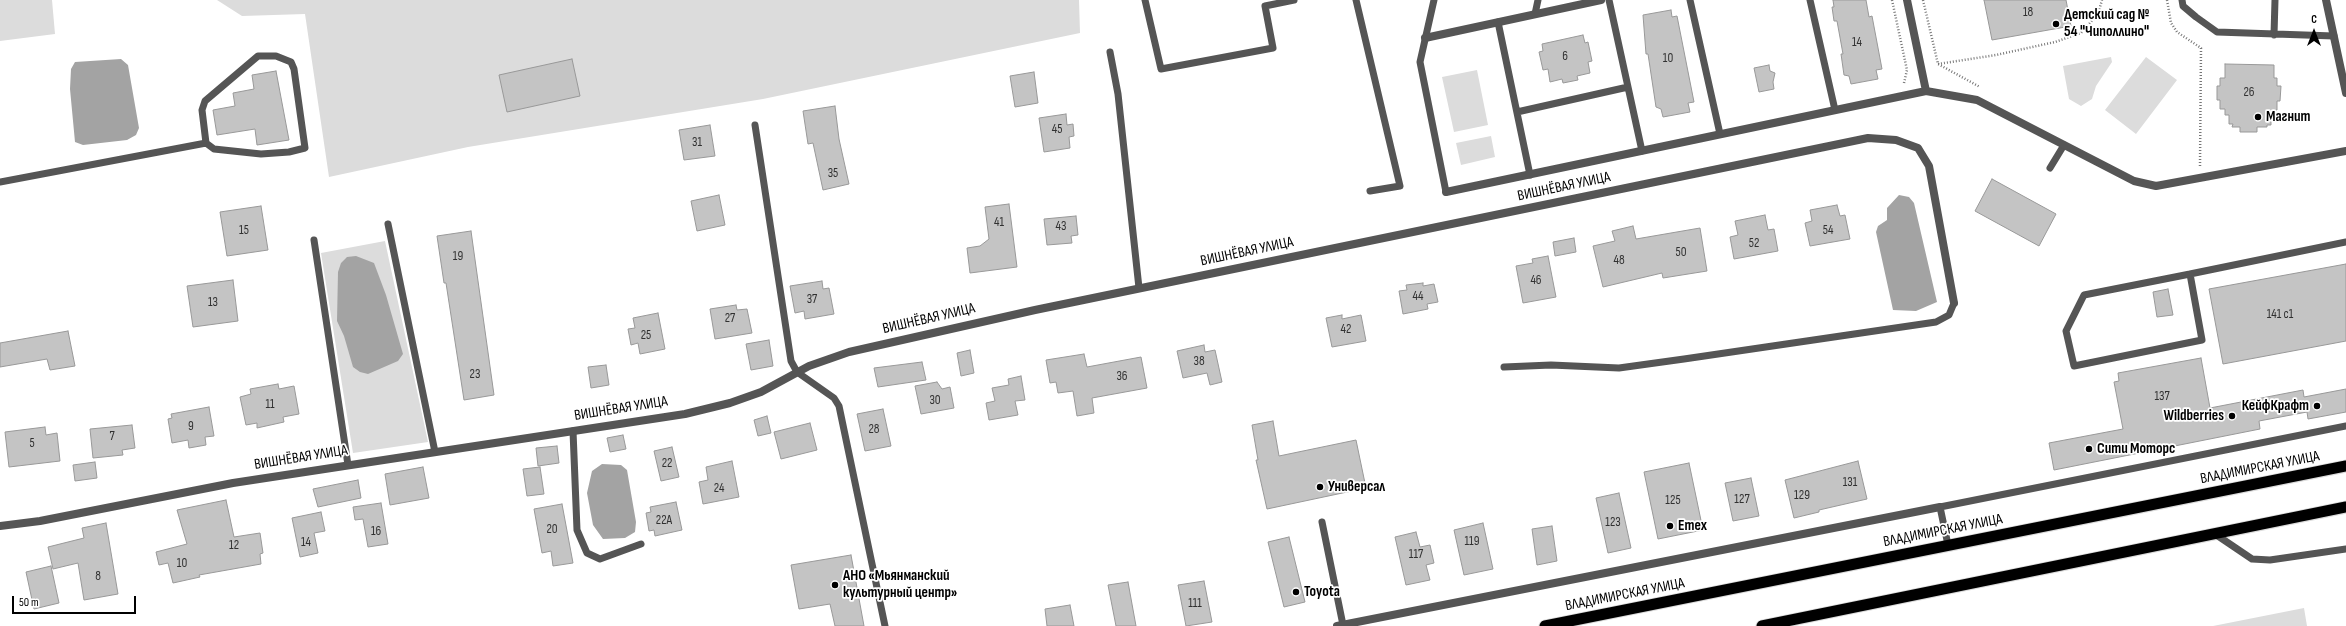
<!DOCTYPE html>
<meta charset="utf-8">
<style>
body{margin:0}
#map{position:relative;width:2346px;height:626px;overflow:hidden;background:#fff;font-family:"Sofia Sans Condensed",sans-serif}
canvas{display:block}
.north{position:absolute;left:2294px;top:12px;width:40px;height:40px;-webkit-text-stroke:3px #fff;paint-order:stroke;rotate:0deg;font-size:11px;font-weight:700;line-height:16px;text-align:center;color:#000}
.north::after{content:'';display:block;margin:auto;width:14px;height:18px;background:#000;clip-path:polygon(50% 0,100% 100%,50% 72%,0 100%)}
.scale{position:absolute;left:12px;top:596px;width:124px;height:18px;box-sizing:border-box;border:2px solid #000;border-top:0;padding-left:5px;font-size:12px;line-height:14px;white-space:nowrap;color:#000;-webkit-text-stroke:3px #fff;paint-order:stroke}
</style>
<div id="map">
<canvas width="2346" height="626"></canvas>
<div class="north">С</div>
<div class="scale">50 m</div>
</div>
<script>
const ctx = document.querySelector('canvas').getContext('2d');
ctx.lineJoin = 'round';
function paint(path, color) { ctx.fillStyle = color; ctx.fill(path, 'evenodd'); }
const toPath = rows => new Path2D(rows.map(r => 'M' + r).join(''));
function strokePath(path, color, width, dash) { ctx.strokeStyle = color; ctx.lineWidth = width; ctx.lineCap = dash ? 'butt' : 'round'; ctx.setLineDash(dash || []); ctx.stroke(path); }
function drawText(font, color, halo, rows, align = 'center') {
  ctx.font = font + ' "Sofia Sans Condensed",sans-serif'; ctx.lineWidth = 3.5; ctx.setLineDash([]); ctx.textBaseline = 'middle'; ctx.strokeStyle = halo; ctx.fillStyle = color; for (const [text, x, y, turn = 0] of rows) {
    ctx.save(); ctx.translate(x, y); ctx.rotate((+turn || 0) * Math.PI / 180); ctx.textAlign = isNaN(turn) ? turn : align; if (halo) ctx.strokeText(text, 0, 0); ctx.fillText(text, 0, 0); ctx.restore();
  }
}
const green = toPath([
 [0,0,52,0,55,34,0,41],
 [217,0,1079,0,1080,33,763,99,468,147,329,177,305,14,242,16],
 [2111,57,2112,62,2096,86,2092,99,2081,106,2069,99,2063,66],
 [2146,57,2177,80,2136,134,2105,110],
 [1477,70,1488,125,1454,132,1442,77],
 [1491,136,1495,157,1461,165,1456,143],
 [385,241,428,442,353,453,321,253],
 [2304,608,2307,626,2213,626]
]);
const water = toPath([
 [121,59,128,65,139,128,136,135,127,140,83,145,75,142,70,89,71,69,75,62],
 [1899,195,1909,197,1914,203,1937,302,1916,311,1893,310,1876,232,1878,226,1887,220,1887,208],
 [356,256,374,263,386,295,403,354,398,361,368,374,360,372,353,367,344,336,337,321,338,272,341,263,347,257],
 [602,464,621,465,627,470,636,522,635,532,625,538,603,539,593,525,587,493,592,471]
]);
const building = toPath([
 [1833,0,1866,0,1869,17,1872,16,1882,69,1876,70,1878,79,1851,84,1849,76,1844,75,1841,54,1843,54,1837,21,1834,21,1832,7,1834,7,1833,0],
 [1984,0,2066,0,2071,26,1992,40,1984,0],
 [1671,10,1672,17,1677,16,1694,102,1688,103,1690,112,1663,117,1661,109,1656,107,1648,54,1646,54,1643,15,1671,10],
 [1583,35,1585,43,1588,42,1592,61,1588,62,1590,73,1577,76,1578,80,1563,83,1562,79,1550,82,1548,69,1543,70,1539,52,1543,51,1542,44,1583,35],
 [572,59,580,96,507,112,499,75,572,59],
 [2225,64,2274,65,2274,78,2277,78,2277,86,2281,86,2280,101,2277,101,2277,110,2274,110,2274,116,2271,115,2271,125,2267,125,2267,127,2257,127,2257,132,2240,132,2240,127,2232,127,2233,124,2229,124,2229,115,2225,115,2225,109,2220,109,2220,100,2217,100,2217,86,2220,86,2220,78,2225,78,2225,64],
 [1769,65,1770,71,1775,73,1773,82,1774,89,1759,92,1754,68,1769,65],
 [276,71,289,140,257,145,255,129,217,135,213,110,235,106,233,93,254,89,252,75,276,71],
 [1034,72,1038,103,1015,107,1010,76,1034,72],
 [835,106,839,139,849,184,823,190,813,143,808,144,803,111,835,106],
 [1066,114,1067,125,1073,124,1074,136,1069,137,1070,148,1044,152,1039,118,1066,114],
 [710,125,715,156,684,160,679,130,710,125],
 [1992,179,2056,214,2039,246,1975,211,1992,179],
 [719,195,725,225,697,231,691,201,719,195],
 [1009,204,1017,267,970,273,967,248,980,246,989,239,985,207,1009,204],
 [1837,205,1840,216,1845,215,1850,239,1810,246,1805,223,1812,221,1810,210,1837,205],
 [261,206,268,250,227,256,220,212,261,206],
 [1765,215,1768,230,1774,229,1778,251,1734,259,1730,237,1738,235,1735,221,1765,215],
 [1076,216,1078,235,1071,236,1072,243,1047,245,1044,219,1076,216],
 [1633,226,1636,239,1700,228,1707,271,1663,278,1662,273,1603,287,1593,246,1615,241,1612,231,1633,226],
 [471,231,494,395,464,400,446,283,444,283,437,236,471,231],
 [1574,238,1576,252,1555,256,1553,242,1574,238],
 [1548,256,1556,297,1523,303,1516,266,1533,263,1532,259,1548,256],
 [2346,264,2346,341,2223,364,2209,289,2346,264],
 [233,280,238,321,193,327,187,286,233,280],
 [822,281,823,289,829,288,834,314,805,319,804,311,795,313,790,286,822,281],
 [1423,283,1423,286,1434,284,1438,302,1427,304,1428,309,1403,314,1399,291,1407,290,1406,285,1423,283],
 [2168,289,2173,315,2157,317,2153,292,2168,289],
 [736,305,737,310,747,309,752,333,715,339,710,309,736,305],
 [658,313,665,349,640,354,638,343,631,345,628,329,635,328,633,318,658,313],
 [1342,315,1342,319,1361,315,1366,341,1332,347,1326,318,1342,315],
 [68,331,75,366,50,370,47,359,0,367,0,343,68,331],
 [769,340,773,366,751,370,746,344,769,340],
 [1204,345,1205,352,1215,350,1222,382,1210,385,1207,373,1183,378,1177,351,1204,345],
 [970,350,974,373,961,376,957,353,970,350],
 [1084,354,1087,367,1141,357,1147,388,1092,398,1094,413,1077,416,1073,391,1058,393,1056,382,1050,383,1046,360,1084,354],
 [2201,358,2210,408,2303,390,2304,397,2346,389,2346,412,2308,419,2307,412,2259,421,2260,429,2054,470,2049,443,2123,429,2114,382,2119,381,2118,373,2201,358],
 [922,362,926,380,878,387,874,368,922,362],
 [606,365,609,385,591,388,588,367,606,365],
 [1021,376,1025,400,1015,401,1018,415,989,420,986,403,995,401,992,388,1009,385,1008,379,1021,376],
 [937,382,942,389,950,387,954,408,921,414,915,386,937,382],
 [278,384,279,389,294,386,299,414,283,417,284,422,257,428,257,423,246,425,240,397,251,394,250,389,278,384],
 [209,407,214,436,205,437,206,445,189,448,188,440,172,443,168,419,172,418,171,414,209,407],
 [883,409,891,446,865,451,857,414,883,409],
 [767,416,771,433,758,436,754,420,767,416],
 [1273,421,1279,456,1356,440,1366,488,1267,509,1256,460,1258,460,1252,425,1273,421],
 [810,423,817,450,781,459,774,432,810,423],
 [132,425,135,448,122,450,123,455,93,458,90,429,132,425],
 [45,427,46,435,57,433,60,461,9,467,5,432,45,427],
 [623,435,626,449,610,452,607,438,623,435],
 [557,446,559,463,538,466,536,448,557,446],
 [672,447,679,477,661,481,654,451,672,447],
 [732,461,739,497,703,504,699,482,708,480,706,467,732,461],
 [1858,461,1867,499,1819,510,1819,512,1794,518,1785,480,1858,461],
 [95,462,97,478,75,481,73,465,95,462],
 [1689,463,1703,530,1658,539,1644,472,1689,463],
 [423,467,429,498,390,505,385,474,423,467],
 [540,467,544,494,527,496,523,469,540,467],
 [1751,478,1759,516,1733,521,1725,483,1751,478],
 [358,480,361,498,318,507,313,489,358,480],
 [1619,493,1631,548,1608,553,1596,498,1619,493],
 [226,500,234,537,260,533,263,553,260,554,261,564,199,575,200,577,173,583,168,563,159,565,156,552,187,544,177,510,226,500],
 [676,502,682,530,655,536,654,530,649,531,646,513,651,512,650,507,676,502],
 [381,503,388,544,368,547,363,519,355,520,353,507,381,503],
 [562,504,573,563,553,566,551,551,542,553,534,509,562,504],
 [321,512,325,531,314,533,318,553,300,557,292,518,321,512],
 [106,523,118,594,84,600,78,563,53,569,48,547,84,538,82,528,106,523],
 [1483,523,1493,569,1464,575,1454,530,1483,523],
 [1552,526,1557,561,1537,565,1532,529,1552,526],
 [1416,532,1420,547,1430,545,1434,563,1426,565,1430,580,1406,585,1395,537,1416,532],
 [1289,537,1305,602,1284,607,1268,542,1289,537],
 [851,555,864,626,835,626,830,604,799,609,791,565,851,555],
 [51,566,59,603,34,609,26,572,51,566],
 [1204,581,1212,622,1186,626,1178,585,1204,581],
 [1128,582,1136,626,1116,626,1108,585,1128,582],
 [1070,605,1074,626,1047,626,1045,609,1070,605]
]);
const path = toPath([
 [1892,0,1907,70,1904,83],
 [1923,0,1938,64,1980,87],
 [2167,0,2171,23,2177,32,2201,48,2200,166],
 [1938,64,1996,55,2055,42,2081,33,2098,14,2102,0]
]);
const service = toPath([
 [1145,0,1161,69,1273,48,1265,6,1294,0],
 [1356,0,1400,186,1370,191],
 [1434,0,1420,62,1446,192],
 [1609,0,1642,151],
 [1690,0,1720,134],
 [1810,0,1835,110],
 [2182,0,2183,6,2196,17,2217,32,2334,36],
 [1535,14,1538,0],
 [1498,22,1530,175],
 [2274,35,2275,0],
 [1110,52,1118,94,1139,288],
 [1517,112,1628,87],
 [755,125,791,361,797,372,834,398,839,406,885,626],
 [2050,168,2064,145],
 [0,182,206,143,214,149,261,154,289,152,305,148,294,69,291,62,276,56,258,56,205,101,202,110,206,143],
 [388,224,435,452],
 [314,240,348,465],
 [2190,274,2084,295,2066,331,2074,366,2202,340,2190,274,2346,242],
 [1504,367,1551,365,1619,368,1684,359,1936,322,1949,315,1954,303],
 [573,431,577,530,587,553,600,559,641,544],
 [1322,522,1343,625],
 [2215,534,2252,559,2270,560,2346,549],
 [1948,545,1940,507,2346,426]
]);
const minor = toPath([
 [1907,0,1926,91,1977,100,2134,181,2156,186,2346,151],
 [2326,0,2346,93],
 [1425,38,1601,0],
 [1446,192,1926,91],
 [0,526,40,521,233,483,685,414,730,403,761,392,809,366,849,352,1035,310,1868,138,1896,140,1918,148,1929,166,1954,303],
 [1337,626,1940,507]
]);
const trunk = toPath([
 [1545,626,2346,466],
 [1762,626,2346,507]
]);
const markers = [
 [2056,24,4,"#000"],
 [2258,117,4,"#000"],
 [2317,406,4,"#000"],
 [2232,416,4,"#000"],
 [2089,449,4,"#000"],
 [1320,487,4,"#000"],
 [1670,526,4,"#000"],
 [835,585,4,"#000"],
 [1296,592,4,"#000"]
];
const numberNames = [
 ["18",2028,13],
 ["14",1857,43],
 ["6",1565,57],
 ["10",1668,59],
 ["26",2249,93],
 ["45",1057,130],
 ["31",697,143],
 ["35",833,174],
 ["41",999,223],
 ["43",1061,227],
 ["15",244,231],
 ["54",1828,231],
 ["52",1754,244],
 ["50",1681,253],
 ["19",458,257],
 ["48",1619,261],
 ["46",1536,281],
 ["44",1418,297],
 ["37",812,300],
 ["13",213,303],
 ["141 с1",2280,315],
 ["27",730,319],
 ["42",1346,330],
 ["25",646,336],
 ["38",1199,362],
 ["23",475,375],
 ["36",1122,377],
 ["137",2162,397],
 ["30",935,401],
 ["11",270,405],
 ["9",191,427],
 ["28",874,430],
 ["7",112,437],
 ["5",32,444],
 ["22",667,464],
 ["131",1850,483],
 ["24",719,489],
 ["129",1802,496],
 ["127",1742,500],
 ["125",1673,501],
 ["22А",664,521],
 ["123",1613,523],
 ["20",552,530],
 ["16",376,532],
 ["119",1472,542],
 ["14",306,543],
 ["12",234,546],
 ["117",1416,555],
 ["10",182,564],
 ["8",98,577],
 ["111",1195,604]
];
const poiNames = [
 ["Детский сад №",2064,15],
 ["54 \"Чиполлино\"",2064,32],
 ["Магнит",2266,117],
 ["КейфКрафт",2309,406,"right"],
 ["Wildberries",2224,416,"right"],
 ["Сити Моторс",2097,449],
 ["Универсал",1328,487],
 ["Emex",1678,526],
 ["АНО «Мьянманский",843,576],
 ["культурный центр»",843,593],
 ["Toyota",1304,592]
];
const streetNames = [
 ["ВИШНЁВАЯ УЛИЦА",1564,187,-12],
 ["ВИШНЁВАЯ УЛИЦА",1247,252,-12],
 ["ВИШНЁВАЯ УЛИЦА",929,319,-13],
 ["ВИШНЁВАЯ УЛИЦА",621,409,-9],
 ["ВИШНЁВАЯ УЛИЦА",301,458,-9],
 ["ВЛАДИМИРСКАЯ УЛИЦА",2260,468,-11],
 ["ВЛАДИМИРСКАЯ УЛИЦА",1943,531,-11],
 ["ВЛАДИМИРСКАЯ УЛИЦА",1625,595,-11]
];
paint(green, '#dcdcdc');
paint(water, '#a3a3a3');
paint(building, '#c4c4c4');
strokePath(building, '#999', 1);
strokePath(trunk, '#dbdbdb', 13);
strokePath(path, '#777', 2.5, [1, 2]);
strokePath(service, '#555', 7);
strokePath(minor, '#555', 8);
strokePath(trunk, '#000', 11);
for (const [x, y, r, color] of markers) { const dot = new Path2D(); dot.arc(x, y, r, 0, 2 * Math.PI); ctx.fillStyle = color; ctx.fill(dot); strokePath(dot, '#fff', 1.5); }
drawText('13px', '#313131', null, numberNames);
drawText('bold 15px', '#000', '#fff', poiNames, 'left');
drawText('15px', '#000', '#fff', streetNames);
</script>
